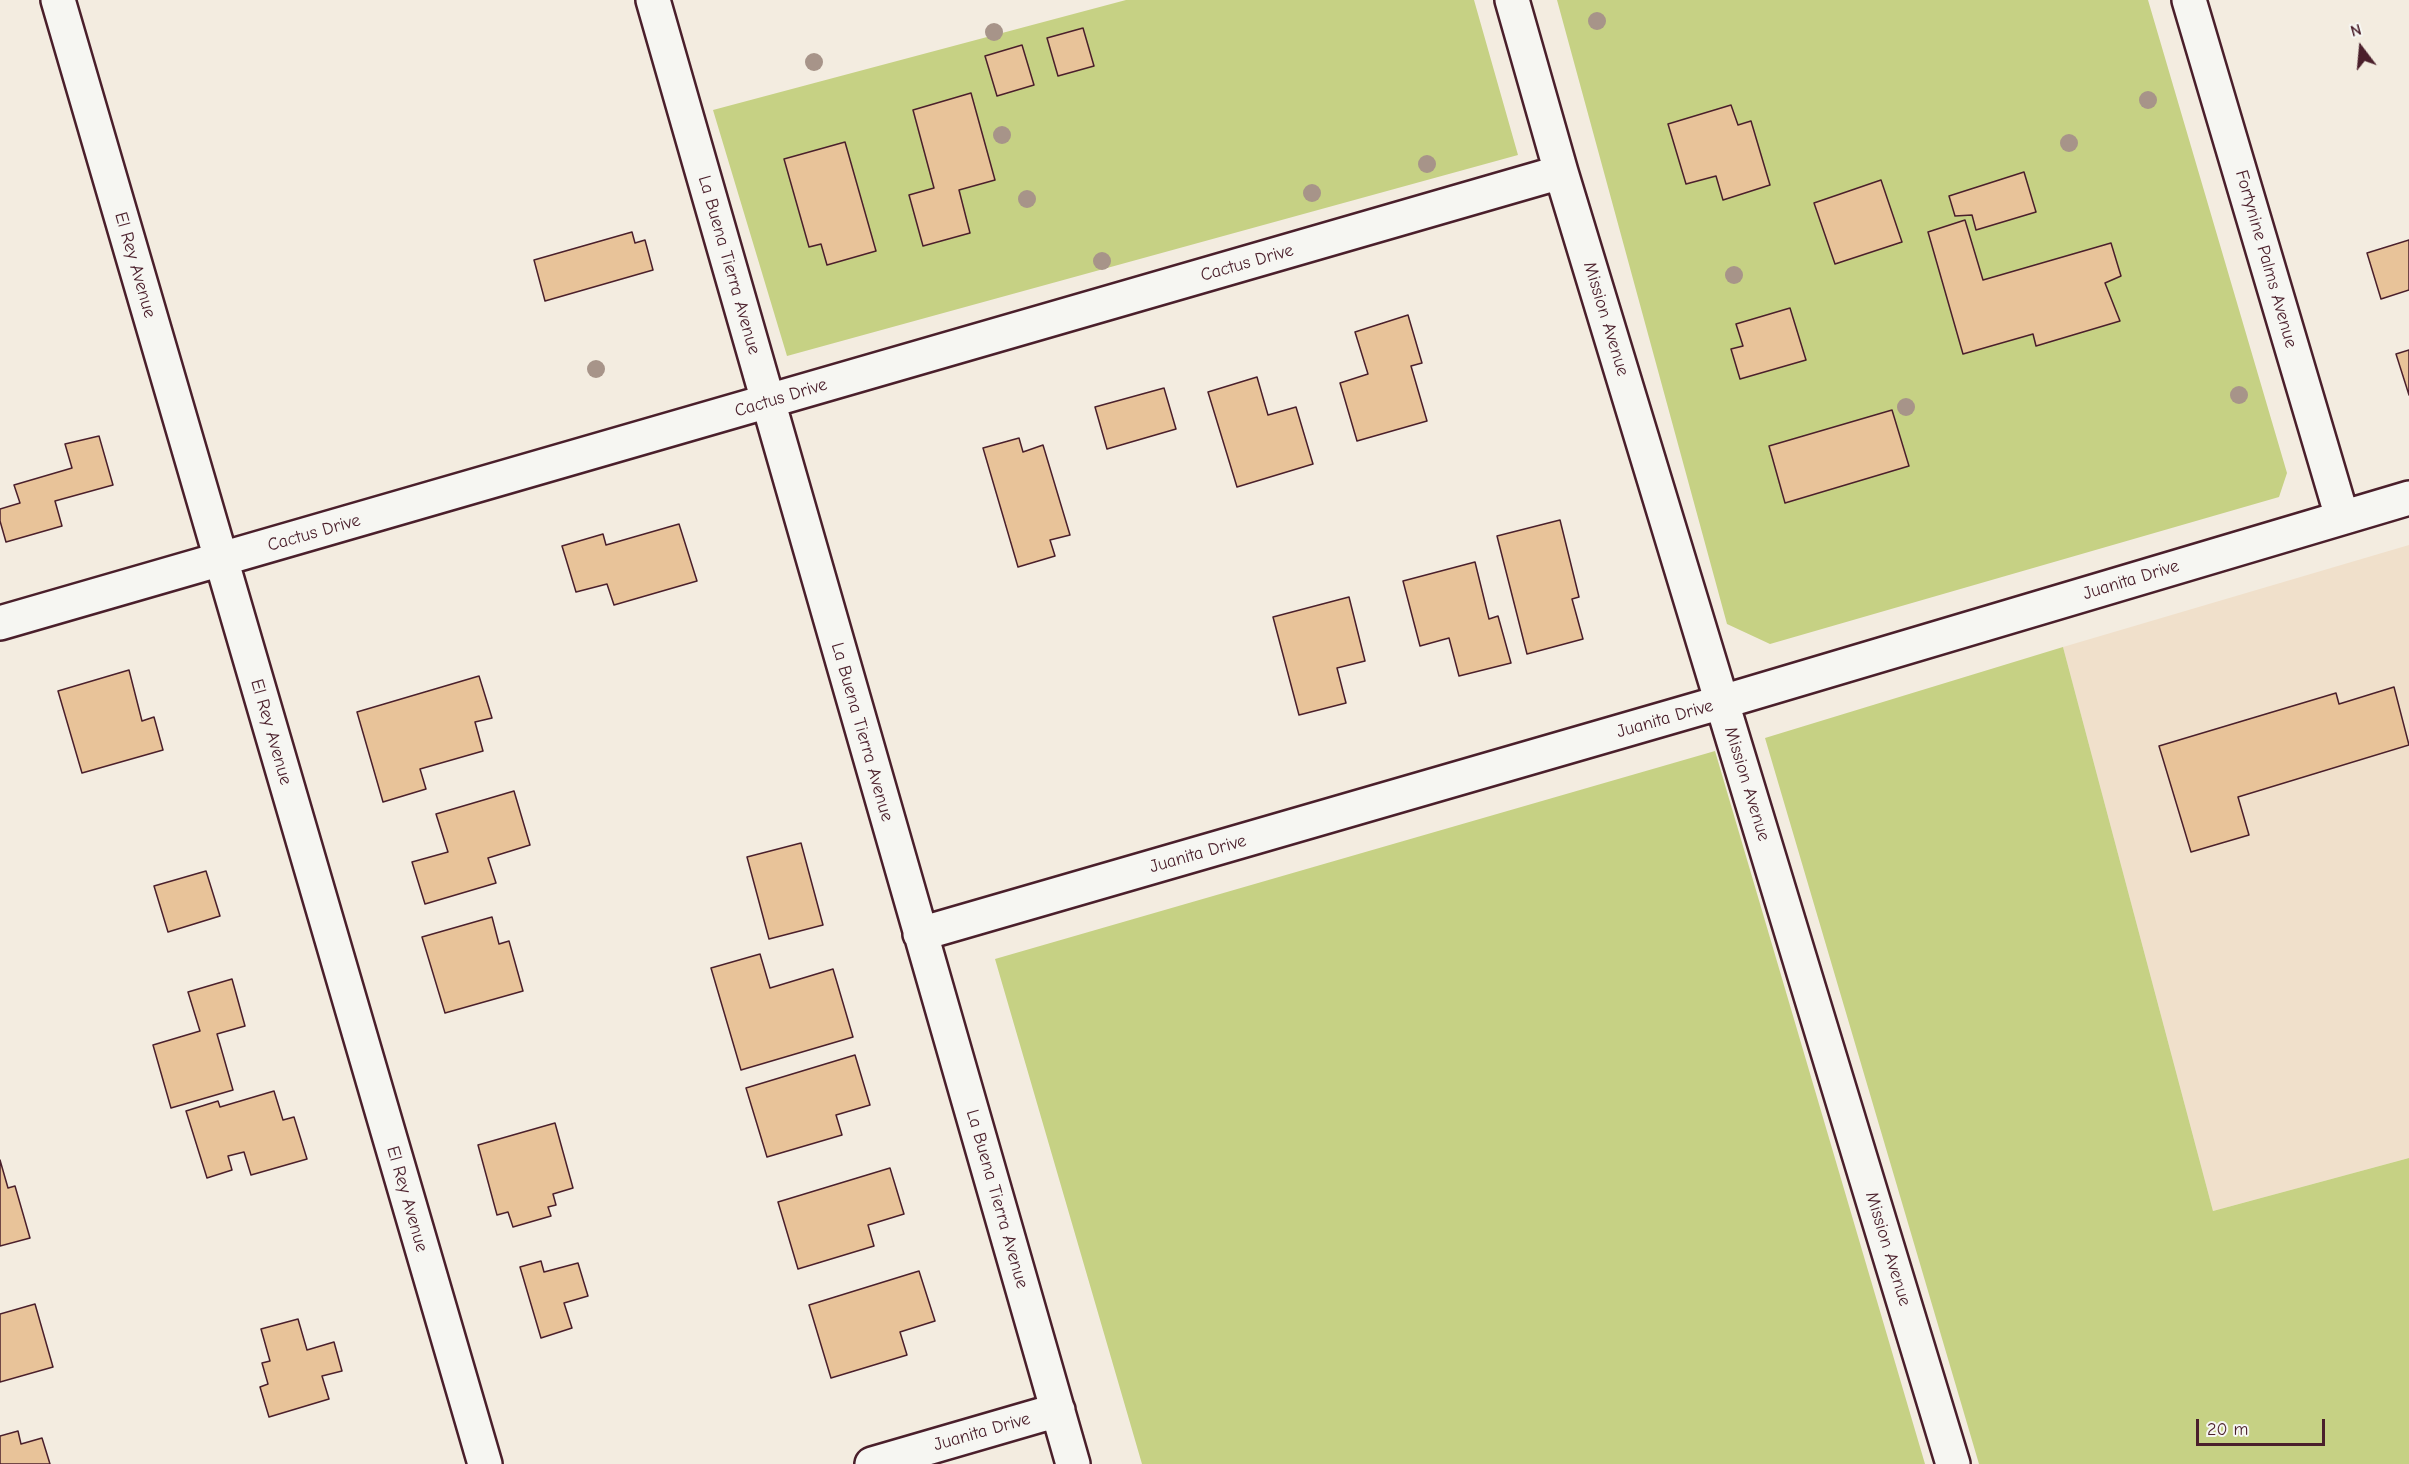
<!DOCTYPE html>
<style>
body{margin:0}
#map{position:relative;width:2409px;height:1464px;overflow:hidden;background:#f3ece0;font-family:"Comic Neue",sans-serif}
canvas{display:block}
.north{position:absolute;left:2331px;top:18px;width:60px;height:60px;-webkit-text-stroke:4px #f6f6f2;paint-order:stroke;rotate:344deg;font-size:16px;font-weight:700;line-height:24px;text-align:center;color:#4a1f2b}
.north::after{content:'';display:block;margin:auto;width:21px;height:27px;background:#4a1f2b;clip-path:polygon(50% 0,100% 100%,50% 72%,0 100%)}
.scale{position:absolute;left:2196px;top:1419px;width:129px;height:27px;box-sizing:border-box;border:3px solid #4a1f2b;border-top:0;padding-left:8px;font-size:18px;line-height:21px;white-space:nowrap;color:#4a1f2b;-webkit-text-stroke:4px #f6f6f2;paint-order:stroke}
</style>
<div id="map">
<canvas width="2409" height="1464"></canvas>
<div class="north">N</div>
<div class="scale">20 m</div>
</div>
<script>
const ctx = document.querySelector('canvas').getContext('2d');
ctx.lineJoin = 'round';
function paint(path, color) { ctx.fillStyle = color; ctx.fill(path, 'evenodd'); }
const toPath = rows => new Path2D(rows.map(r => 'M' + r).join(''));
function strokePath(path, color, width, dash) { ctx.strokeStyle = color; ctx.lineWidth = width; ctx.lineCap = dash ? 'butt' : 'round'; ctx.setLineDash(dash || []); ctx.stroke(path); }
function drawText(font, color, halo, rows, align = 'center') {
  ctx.font = font + ' "Comic Neue",sans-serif'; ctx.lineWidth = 5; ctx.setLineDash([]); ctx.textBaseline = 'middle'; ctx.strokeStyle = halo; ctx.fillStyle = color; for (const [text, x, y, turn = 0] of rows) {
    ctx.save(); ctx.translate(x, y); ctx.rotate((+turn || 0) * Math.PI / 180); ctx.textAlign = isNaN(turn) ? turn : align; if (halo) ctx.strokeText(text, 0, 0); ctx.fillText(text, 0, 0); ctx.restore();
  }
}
const built = toPath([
 [2409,545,2409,1158,2213,1211,2063,647]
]);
const green = toPath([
 [1126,0,1474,0,1518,155,787,356,713,110],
 [1557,0,2148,0,2287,473,2279,497,1770,644,1727,624],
 [2063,647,2213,1211,2409,1158,2409,1464,1979,1464,1765,738],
 [1715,751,1925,1464,1142,1464,995,959]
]);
const building = toPath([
 [1083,28,1094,66,1058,76,1047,38,1083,28],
 [1022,45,1034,85,997,96,985,56,1022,45],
 [971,93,995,180,959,190,970,233,923,246,909,195,934,188,913,110,971,93],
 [1731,105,1738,125,1751,121,1770,185,1723,200,1716,176,1686,184,1668,124,1731,105],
 [845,142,876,251,827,265,821,244,809,247,784,159,845,142],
 [2024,172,2036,212,1976,230,1972,215,1955,216,1949,196,2024,172],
 [1881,180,1902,242,1835,264,1814,203,1881,180],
 [1965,220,1983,280,2111,243,2121,276,2105,283,2120,321,2036,346,2033,334,1963,354,1928,232,1965,220],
 [632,232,635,243,645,240,653,270,545,301,534,260,632,232],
 [2409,240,2409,290,2381,299,2367,253,2409,240],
 [1790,308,1806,360,1740,379,1731,349,1743,346,1736,324,1790,308],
 [1408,315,1422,363,1411,366,1427,421,1357,441,1340,383,1368,374,1355,332,1408,315],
 [2409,350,2409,395,2396,354,2409,350],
 [1257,377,1268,415,1296,407,1313,464,1237,487,1208,392,1257,377],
 [1164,388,1176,429,1107,449,1095,407,1164,388],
 [1892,410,1909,466,1785,503,1769,446,1892,410],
 [99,436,113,485,55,501,62,526,6,542,0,521,0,509,20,503,14,485,72,468,65,444,99,436],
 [1019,438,1023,452,1043,445,1070,535,1050,540,1055,556,1018,567,983,448,1019,438],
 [1560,520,1579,597,1572,599,1583,639,1527,654,1497,536,1560,520],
 [679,524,697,581,614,605,607,584,576,592,562,546,603,534,606,545,679,524],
 [1475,562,1489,619,1498,616,1511,663,1459,676,1449,638,1420,646,1403,581,1475,562],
 [1349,597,1365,661,1337,668,1346,703,1299,715,1273,617,1349,597],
 [129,670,142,721,154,717,163,750,82,773,58,691,129,670],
 [479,676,492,718,475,722,483,751,420,769,426,789,383,802,357,712,479,676],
 [2394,687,2409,745,2238,797,2249,835,2191,852,2159,746,2336,693,2339,704,2394,687],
 [514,791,530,845,488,858,496,883,425,904,412,862,448,852,436,814,514,791],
 [801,843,823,925,769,939,747,857,801,843],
 [206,871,220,916,168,932,154,886,206,871],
 [492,917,499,944,509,941,523,991,445,1013,422,937,492,917],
 [760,954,770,988,833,969,853,1037,741,1070,711,968,760,954],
 [232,979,245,1026,217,1034,233,1090,171,1108,153,1045,200,1031,188,992,232,979],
 [855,1055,870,1105,836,1115,842,1135,767,1157,746,1088,855,1055],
 [274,1091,283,1120,294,1117,307,1159,251,1175,244,1152,228,1156,232,1170,207,1178,186,1111,218,1101,220,1107,274,1091],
 [555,1123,573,1188,553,1194,556,1205,548,1207,551,1216,513,1227,508,1212,497,1215,478,1145,555,1123],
 [0,1160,8,1188,15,1186,30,1238,0,1246,0,1160],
 [890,1168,904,1214,868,1225,874,1246,798,1269,778,1202,890,1168],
 [541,1261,544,1272,578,1263,588,1296,564,1303,572,1328,541,1338,520,1267,541,1261],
 [919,1271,935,1321,900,1332,907,1355,831,1378,809,1305,919,1271],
 [35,1304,53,1367,0,1382,0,1314,35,1304],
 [298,1319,307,1350,334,1342,342,1371,322,1376,329,1399,269,1417,260,1387,268,1384,262,1363,270,1361,261,1329,298,1319],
 [18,1431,21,1444,42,1438,50,1464,0,1464,0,1436,18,1431]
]);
const minor = toPath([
 [58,0,485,1464],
 [653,0,1073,1464],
 [1512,0,1561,172,1953,1464],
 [2189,0,2342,517],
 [0,623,1561,172],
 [920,934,1722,702,2409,498],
 [872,1464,1058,1410]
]);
const trees = [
 [1597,21],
 [994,32],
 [814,62],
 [2148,100],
 [1002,135],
 [2069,143],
 [1427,164],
 [1312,193],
 [1027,199],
 [1102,261],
 [1734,275],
 [596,369],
 [2239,395],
 [1906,407]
];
const streetNames = [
 ["Fortynine Palms Avenue",2266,259,74],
 ["Cactus Drive",1247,263,-16],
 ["El Rey Avenue",135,265,74],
 ["La Buena Tierra Avenue",729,265,74],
 ["Mission Avenue",1606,319,73],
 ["Cactus Drive",781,398,-17],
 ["Cactus Drive",314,533,-16],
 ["Juanita Drive",2131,580,-17],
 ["Juanita Drive",1665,719,-16],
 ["El Rey Avenue",271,732,74],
 ["La Buena Tierra Avenue",862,732,74],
 ["Mission Avenue",1747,784,73],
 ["Juanita Drive",1198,854,-16],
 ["El Rey Avenue",407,1199,74],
 ["La Buena Tierra Avenue",997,1199,74],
 ["Mission Avenue",1888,1249,73],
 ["Juanita Drive",982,1432,-16]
];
paint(built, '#f0e0cb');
paint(green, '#c6d184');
paint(building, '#e8c399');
strokePath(building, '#4a1f2b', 1.5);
strokePath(minor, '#4a1f2b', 38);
strokePath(minor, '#f6f6f2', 33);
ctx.fillStyle = '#a79489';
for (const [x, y] of trees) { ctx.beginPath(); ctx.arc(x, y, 9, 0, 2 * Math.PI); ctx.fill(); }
drawText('18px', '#4a1f2b', '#f6f6f2', streetNames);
</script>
